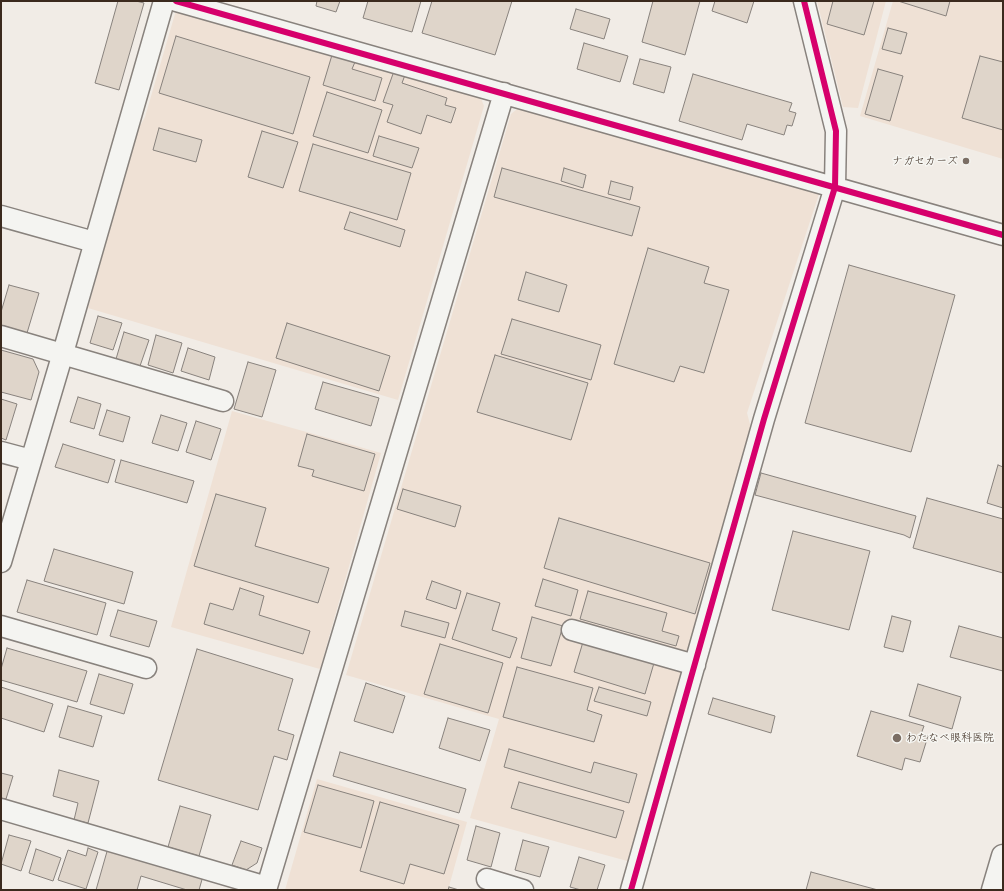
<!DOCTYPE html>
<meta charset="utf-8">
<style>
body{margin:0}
#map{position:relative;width:1004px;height:891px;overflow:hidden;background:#f1ece6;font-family:"Shantell Sans",sans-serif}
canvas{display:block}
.frame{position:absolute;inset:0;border:2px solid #3b2a1e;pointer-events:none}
</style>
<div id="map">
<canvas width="1004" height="891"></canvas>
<div class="frame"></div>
</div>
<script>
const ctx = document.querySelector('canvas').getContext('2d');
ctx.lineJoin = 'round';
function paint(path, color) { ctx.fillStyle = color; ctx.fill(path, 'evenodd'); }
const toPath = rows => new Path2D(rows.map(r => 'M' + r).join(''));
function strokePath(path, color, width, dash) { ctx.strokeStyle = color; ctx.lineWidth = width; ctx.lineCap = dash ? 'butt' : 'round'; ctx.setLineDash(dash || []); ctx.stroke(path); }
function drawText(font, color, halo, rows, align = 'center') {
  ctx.font = font + ' "Shantell Sans","Klee One",sans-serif'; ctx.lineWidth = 3; ctx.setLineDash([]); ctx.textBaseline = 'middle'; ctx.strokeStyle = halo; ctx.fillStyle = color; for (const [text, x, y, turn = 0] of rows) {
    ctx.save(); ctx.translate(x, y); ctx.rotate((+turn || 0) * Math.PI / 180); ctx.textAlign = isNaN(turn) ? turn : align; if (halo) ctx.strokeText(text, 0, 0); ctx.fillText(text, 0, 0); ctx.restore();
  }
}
const built = toPath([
 [817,1,886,1,858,108,843,107],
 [893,1,1003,1,1003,159,860,116],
 [177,7,478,91,484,106,398,400,88,308,137,131,145,117],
 [522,105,820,191,747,413,752,432,631,862,470,818,499,719,346,675,511,114],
 [232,411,381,453,320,669,171,627],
 [317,779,467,822,448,890,285,890]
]);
const building = toPath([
 [118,1,136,1,144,3,119,90,95,83,118,1],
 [317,1,340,1,336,12,316,6,317,1],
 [368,1,421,1,412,32,363,18,368,1],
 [432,1,512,1,495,55,422,33,432,1],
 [653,1,700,1,685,55,642,42,653,1],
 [715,1,754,1,747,23,712,11,715,1],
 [833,1,874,1,864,35,827,24,833,1],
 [898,1,950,1,946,16,898,1],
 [576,9,610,19,604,39,570,29,576,9],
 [888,28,907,33,901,54,882,49,888,28],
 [176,36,310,77,293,134,159,93,176,36],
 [584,43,628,56,620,82,577,69,584,43],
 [332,55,355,62,352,69,382,78,375,101,323,85,332,55],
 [980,56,1003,62,1003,130,962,118,980,56],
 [640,59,671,67,664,93,633,84,640,59],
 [878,69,903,76,890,121,865,114,878,69],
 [394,71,405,75,402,83,447,98,445,105,456,108,451,123,427,115,421,134,387,122,393,105,383,102,394,71],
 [693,74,792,103,789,111,796,113,792,126,787,125,784,135,747,124,742,140,679,121,693,74],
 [327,92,382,110,368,153,313,136,327,92],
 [159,128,202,140,196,162,153,150,159,128],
 [262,131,298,142,283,188,248,177,262,131],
 [379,136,419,148,412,168,373,156,379,136],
 [313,144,411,173,397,220,299,191,313,144],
 [502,168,640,207,632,236,494,197,502,168],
 [564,168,586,175,583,188,561,181,564,168],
 [611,181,633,187,630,200,608,194,611,181],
 [350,212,405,230,400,247,344,229,350,212],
 [648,248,709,267,704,283,729,290,704,373,680,366,674,382,614,364,648,248],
 [849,265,955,295,911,452,805,423,849,265],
 [526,272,567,285,559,312,518,300,526,272],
 [9,285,39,293,27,333,1,325,1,312,9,285],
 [98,316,122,323,113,350,90,343,98,316],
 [512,319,601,345,591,380,501,354,512,319],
 [287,323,390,356,379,391,276,358,287,323],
 [124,332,149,340,140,366,116,359,124,332],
 [156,335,182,343,173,373,148,365,156,335],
 [188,348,215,357,209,380,181,371,188,348],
 [1,350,33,359,39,372,31,400,1,392,1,350],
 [495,355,588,383,571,440,477,412,495,355],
 [248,362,276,370,262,417,234,409,248,362],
 [323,382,379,398,371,426,315,409,323,382],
 [78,397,101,404,94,429,70,422,78,397],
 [1,399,17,404,6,440,1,438,1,399],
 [107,410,130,417,123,442,99,435,107,410],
 [161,415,187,423,178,451,152,443,161,415],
 [196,421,221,429,211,460,186,452,196,421],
 [307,434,375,454,364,491,312,476,314,470,298,466,307,434],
 [63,444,115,460,108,483,55,467,63,444],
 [121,460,194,481,187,503,115,482,121,460],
 [998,465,1003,467,1003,508,987,503,998,465],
 [761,473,916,516,910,538,904,535,755,495,761,473],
 [403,489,461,506,455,527,397,509,403,489],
 [216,494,266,508,255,546,329,568,318,603,194,566,216,494],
 [927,498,1003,519,1003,573,913,548,927,498],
 [559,518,710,563,695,614,544,568,559,518],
 [793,531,870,551,849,630,772,610,793,531],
 [54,549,133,572,124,604,44,581,54,549],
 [543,579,578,590,571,616,535,606,543,579],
 [27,580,106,603,97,635,17,612,27,580],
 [432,581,461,591,456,609,426,599,432,581],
 [240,588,264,596,259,615,310,631,303,654,204,624,210,603,233,610,240,588],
 [588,591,667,613,662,631,679,636,676,646,580,619,588,591],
 [467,593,500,603,492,630,517,638,510,658,452,639,467,593],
 [118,610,157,621,149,647,110,636,118,610],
 [405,611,449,623,445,638,401,626,405,611],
 [892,616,911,621,903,652,884,647,892,616],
 [532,617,563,626,551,666,521,658,532,617],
 [959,626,1003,638,1003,671,950,657,959,626],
 [583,642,654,663,645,694,574,672,583,642],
 [440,644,503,663,488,713,424,694,440,644],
 [7,648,87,671,77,702,1,680,1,669,7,648],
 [197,649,293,679,278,730,294,735,287,760,274,756,258,810,158,780,197,649],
 [517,667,593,688,587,710,602,715,594,742,503,717,517,667],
 [99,674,133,684,124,714,90,704,99,674],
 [366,683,405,696,393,733,354,721,366,683],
 [918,684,961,697,952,729,909,716,918,684],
 [1,687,53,704,44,732,1,718,1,687],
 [599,687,651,702,647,716,594,701,599,687],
 [713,698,775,716,771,733,708,714,713,698],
 [68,706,102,716,93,747,59,737,68,706],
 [871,711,924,726,921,734,928,736,920,762,905,758,902,770,857,756,871,711],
 [448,718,490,730,480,761,439,748,448,718],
 [509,749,591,773,594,762,637,774,629,803,504,767,509,749],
 [340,752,466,789,459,813,333,776,340,752],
 [59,770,99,781,88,823,74,820,78,803,53,796,59,770],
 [1,773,13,776,6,799,1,798,1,773],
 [519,782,624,811,616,838,511,808,519,782],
 [318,785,374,801,361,848,304,832,318,785],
 [380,802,459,825,444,874,410,864,404,884,360,871,380,802],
 [180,806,211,815,199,856,168,847,180,806],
 [476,826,500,833,491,867,467,860,476,826],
 [9,835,31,841,21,871,1,864,9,835],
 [523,840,549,847,540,877,515,870,523,840],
 [241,841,262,848,257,863,246,870,232,865,241,841],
 [88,848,98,852,86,889,58,880,68,850,86,856,88,848],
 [108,848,203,876,199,890,187,890,141,876,137,890,96,890,108,848],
 [36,849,61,858,53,881,29,873,36,849],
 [579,857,605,865,597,890,581,890,570,887,579,857],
 [811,872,878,890,806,890,811,872],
 [449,887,459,890,448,890,449,887]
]);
const minor = toPath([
 [176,1,1003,235],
 [1,216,94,242],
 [1,336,223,401],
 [1,452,31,460],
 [1,562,63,353,164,1],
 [1,626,146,668],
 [572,630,695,665],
 [1,809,267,887],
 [487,879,523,890],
 [266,890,504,93],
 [631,890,764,419,835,187,836,131,804,1]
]);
const major = toPath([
 [993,890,1003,856]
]);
const cycleway = toPath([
 [176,1,1003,235],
 [631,890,764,419,835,187,836,131,804,1]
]);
const markers = [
 [966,161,4,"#7b6e64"],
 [897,738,5,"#7b6e64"]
];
const poiNames = [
 ["ナガセカーズ",958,161],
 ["わたなべ眼科医院",906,738,"left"]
];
paint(built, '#efe1d5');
paint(building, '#dfd5ca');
strokePath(building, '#88827d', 1);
strokePath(minor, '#88827d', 23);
strokePath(major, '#88827d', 25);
strokePath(minor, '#f4f4f1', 20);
strokePath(major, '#f4f4f1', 22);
strokePath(cycleway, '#d6006c', 6);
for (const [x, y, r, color] of markers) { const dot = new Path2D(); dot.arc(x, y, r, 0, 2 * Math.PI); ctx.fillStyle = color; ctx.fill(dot); strokePath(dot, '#f6f6f2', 1.5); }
drawText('11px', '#3b2a1e', '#f6f6f2', poiNames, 'right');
</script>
